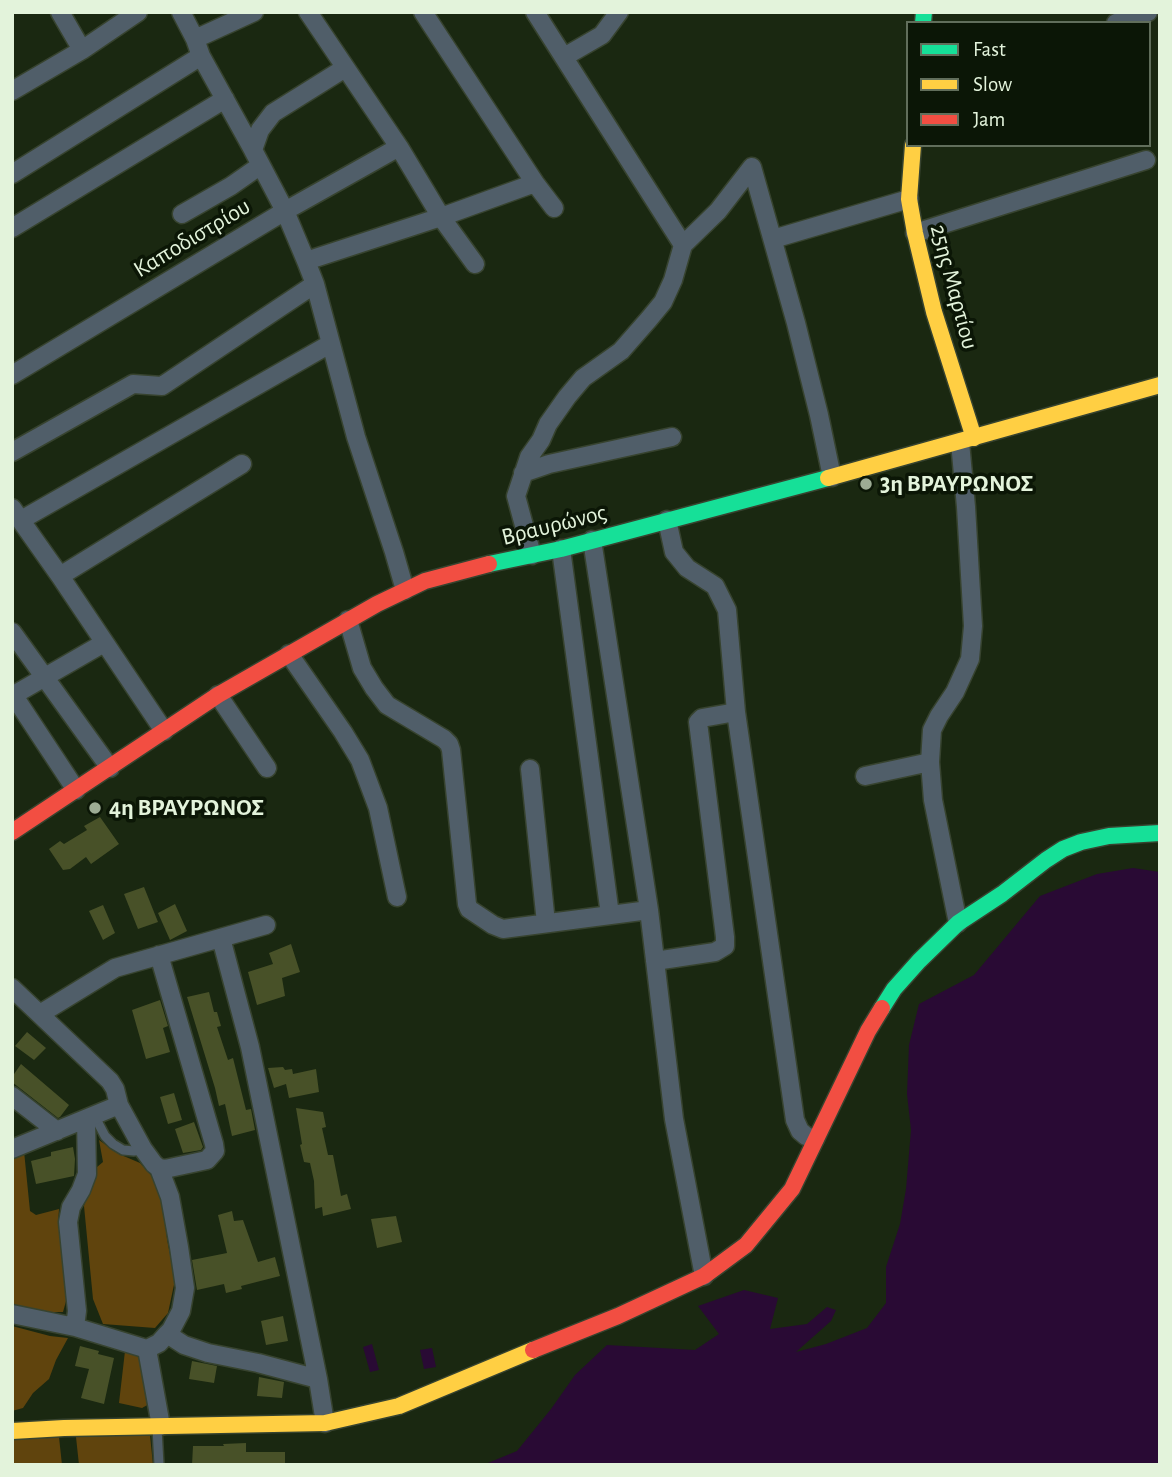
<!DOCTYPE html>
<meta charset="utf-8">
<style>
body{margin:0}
#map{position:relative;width:1172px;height:1477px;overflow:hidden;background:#1a2811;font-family:"Alegreya Sans",sans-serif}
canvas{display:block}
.frame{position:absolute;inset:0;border:14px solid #e3f3db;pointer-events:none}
.legend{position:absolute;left:906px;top:21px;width:245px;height:126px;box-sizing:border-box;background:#0b1606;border:2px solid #616e5b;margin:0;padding:9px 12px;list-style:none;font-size:21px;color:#e3f3db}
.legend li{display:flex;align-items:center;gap:14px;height:35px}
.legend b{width:35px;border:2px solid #616e5b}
</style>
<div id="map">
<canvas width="1172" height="1477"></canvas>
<div class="frame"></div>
<ul class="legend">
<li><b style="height:9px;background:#16e098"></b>Fast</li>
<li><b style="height:9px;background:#ffcf43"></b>Slow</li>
<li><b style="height:9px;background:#f24e42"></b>Jam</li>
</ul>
</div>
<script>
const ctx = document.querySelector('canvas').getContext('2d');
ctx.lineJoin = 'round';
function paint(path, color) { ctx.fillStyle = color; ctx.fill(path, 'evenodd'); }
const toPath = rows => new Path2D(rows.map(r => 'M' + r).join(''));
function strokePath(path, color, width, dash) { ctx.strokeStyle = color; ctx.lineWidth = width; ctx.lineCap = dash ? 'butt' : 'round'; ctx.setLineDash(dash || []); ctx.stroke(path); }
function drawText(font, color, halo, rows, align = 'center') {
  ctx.font = font + ' "Alegreya Sans",sans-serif'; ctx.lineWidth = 7; ctx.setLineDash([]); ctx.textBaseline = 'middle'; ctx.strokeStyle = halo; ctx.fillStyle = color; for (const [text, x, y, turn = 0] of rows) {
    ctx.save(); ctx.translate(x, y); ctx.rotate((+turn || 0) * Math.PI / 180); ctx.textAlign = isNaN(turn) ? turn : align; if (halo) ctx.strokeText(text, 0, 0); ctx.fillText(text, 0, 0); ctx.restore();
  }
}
const green = toPath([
 [99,1140,119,1154,140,1163,153,1177,164,1203,167,1239,175,1280,168,1313,155,1328,103,1324,93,1299,84,1206,91,1172,103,1162],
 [24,1151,30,1211,36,1215,59,1209,58,1224,63,1244,68,1294,63,1312,40,1312,12,1308,12,1155],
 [12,1326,50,1336,68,1338,56,1360,49,1379,33,1393,23,1408,12,1411],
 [125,1351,137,1355,146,1372,151,1403,142,1408,119,1403],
 [150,1435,153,1465,79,1465,76,1437],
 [59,1437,62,1465,12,1465,12,1439]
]);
const water = toPath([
 [1133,868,1160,872,1160,1465,483,1465,517,1451,551,1409,575,1375,607,1345,695,1350,719,1334,698,1306,744,1290,778,1298,770,1329,807,1324,827,1307,836,1310,831,1321,796,1352,826,1344,867,1328,886,1303,886,1267,900,1224,906,1189,911,1130,907,1094,909,1045,919,1004,974,975,1040,896,1097,874],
 [372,1344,379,1370,370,1372,363,1347],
 [432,1348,436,1367,424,1369,420,1350]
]);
const building = toPath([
 [100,817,119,844,91,864,86,857,70,869,63,870,49,849,60,841,64,844,87,830,84,826],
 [144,887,158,922,138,929,124,894],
 [175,904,187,931,170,940,158,913],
 [103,905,115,933,103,940,89,911],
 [291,944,300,972,282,978,285,996,257,1005,248,972,273,964,269,953],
 [209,992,214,1012,217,1012,221,1026,217,1027,228,1060,233,1058,246,1110,251,1109,255,1130,232,1136,225,1104,219,1106,215,1088,187,997],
 [160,1000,168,1026,163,1028,170,1052,146,1059,132,1010],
 [27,1032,46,1048,34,1060,15,1046],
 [21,1064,69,1105,60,1117,58,1118,12,1082,12,1077],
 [283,1067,285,1070,292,1069,293,1074,316,1069,319,1092,289,1098,286,1084,274,1088,268,1068],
 [174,1093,182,1120,168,1124,160,1097],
 [296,1108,323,1112,326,1127,322,1128,328,1155,333,1155,341,1196,347,1194,351,1209,323,1216,322,1207,315,1209,314,1181,310,1163,304,1162,300,1145,302,1144],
 [194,1122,203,1147,201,1150,183,1153,175,1129],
 [73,1147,75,1159,74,1176,36,1184,31,1161,51,1156,51,1152],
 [232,1211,234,1221,243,1220,258,1262,275,1257,280,1276,241,1286,242,1289,226,1293,224,1284,197,1290,192,1260,227,1253,218,1215],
 [396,1216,402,1242,377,1248,371,1219],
 [283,1316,288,1341,266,1345,261,1321],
 [80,1346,99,1351,98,1354,114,1358,104,1404,81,1398,89,1369,75,1366],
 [192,1361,217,1366,214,1383,189,1379],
 [259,1377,284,1382,282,1398,257,1396],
 [246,1443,246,1452,285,1452,285,1465,192,1465,193,1446,224,1446,223,1444]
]);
const lane = toPath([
 [94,1115,105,1136,113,1144,123,1150,134,1151,143,1149],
 [157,1428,159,1465]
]);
const street = toPath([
 [60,12,82,50],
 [181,12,195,39,201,56,253,150,285,211,306,261,315,284,356,437,394,552,405,590],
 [308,12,399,147,441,217,475,264],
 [423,12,535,183,554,208],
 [535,12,683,245],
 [1116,23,1148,12],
 [195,39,254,12],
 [564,57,602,35,619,12],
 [12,91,82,50,138,12],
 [253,150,260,130,273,113,345,68],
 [12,174,201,56],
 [182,214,231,186,261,165],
 [12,228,225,99],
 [915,233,1146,160],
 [773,239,909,199],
 [306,261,441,217,535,183],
 [12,375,285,211,399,147],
 [12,452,133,384,162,386,315,284],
 [523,473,549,464,672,437],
 [12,508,60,576,164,731],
 [21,520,330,344],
 [667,520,674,552,687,568,715,586,727,610,736,712,795,1120,800,1131,806,1136,815,1139],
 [592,540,649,910,674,1119,704,1276],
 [561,549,610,915],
 [532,555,516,496,529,457,541,440,548,424,567,397,583,378,621,351,649,319,663,302,673,280,683,245,718,211,752,167,796,323,819,415,832,477],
 [60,576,242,464],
 [348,620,362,668,374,688,387,705,444,739,449,744,451,750,467,904,469,909,493,925,503,929,649,910],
 [12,632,110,768],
 [289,654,343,732,360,760,378,808,397,897],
 [218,695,267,768],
 [12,696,104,643],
 [14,696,76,790],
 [530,769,546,923],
 [865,776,930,762],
 [958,923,933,800,930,762,932,730,939,716,955,692,970,659,973,626,966,507,960,442],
 [221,938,250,1047,318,1379,325,1423],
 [159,955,214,1144,215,1151,207,1160,165,1169,159,1168],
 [655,961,715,952,725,946,725,937,698,722,702,718,736,712],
 [12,988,110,1081,115,1089,119,1105,143,1149,154,1164,159,1168,170,1197,179,1247,185,1288,181,1311,171,1330,167,1334],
 [40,1014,115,968,266,925],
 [12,1096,57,1131],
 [12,1149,119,1105],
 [12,1314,75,1327,77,1311,68,1222,71,1207,81,1190,87,1174,86,1119],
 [75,1327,147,1349,159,1343,167,1334,184,1345,208,1353,258,1363,318,1379],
 [147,1349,161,1426]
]);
const fast = toPath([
 [923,23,924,12],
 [489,564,561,549,828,478],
 [882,1008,894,989,919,961,958,923,1002,894,1046,860,1063,849,1081,842,1109,836,1160,833]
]);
const slow = toPath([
 [913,145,909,199,915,233,934,312,974,438],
 [828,478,1160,385],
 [12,1431,64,1428,325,1423,399,1406,533,1350]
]);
const jam = toPath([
 [12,832,218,695,377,604,425,581,489,564],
 [533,1350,618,1316,704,1276,746,1245,792,1189,868,1031,882,1008]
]);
const markers = [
 [866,484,7,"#9dac94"],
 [95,808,7,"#9dac94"]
];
const streetNames = [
 ["Καποδιστρίου",192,238,-31],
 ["25ης Μαρτίου",954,287,75],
 ["Βραυρώνος",554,525,-14]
];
const poiNames = [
 ["3η ΒΡΑΥΡΩΝΟΣ",880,484],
 ["4η ΒΡΑΥΡΩΝΟΣ",109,808]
];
paint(green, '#60440d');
paint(water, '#290a34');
paint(building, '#485128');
strokePath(lane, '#37432f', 12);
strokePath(street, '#37432f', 21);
strokePath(fast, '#37432f', 19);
strokePath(slow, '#37432f', 19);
strokePath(jam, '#37432f', 19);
strokePath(lane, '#505e69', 9);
strokePath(street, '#505e69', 18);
strokePath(fast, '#16e098', 16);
strokePath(slow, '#ffcf43', 16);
strokePath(jam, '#f24e42', 16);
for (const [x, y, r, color] of markers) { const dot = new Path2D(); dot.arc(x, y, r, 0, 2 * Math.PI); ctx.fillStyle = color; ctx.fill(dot); strokePath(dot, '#0b1606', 2.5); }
drawText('24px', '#e3f3db', '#0b1606', streetNames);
drawText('bold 24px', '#e3f3db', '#0b1606', poiNames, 'left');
</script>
